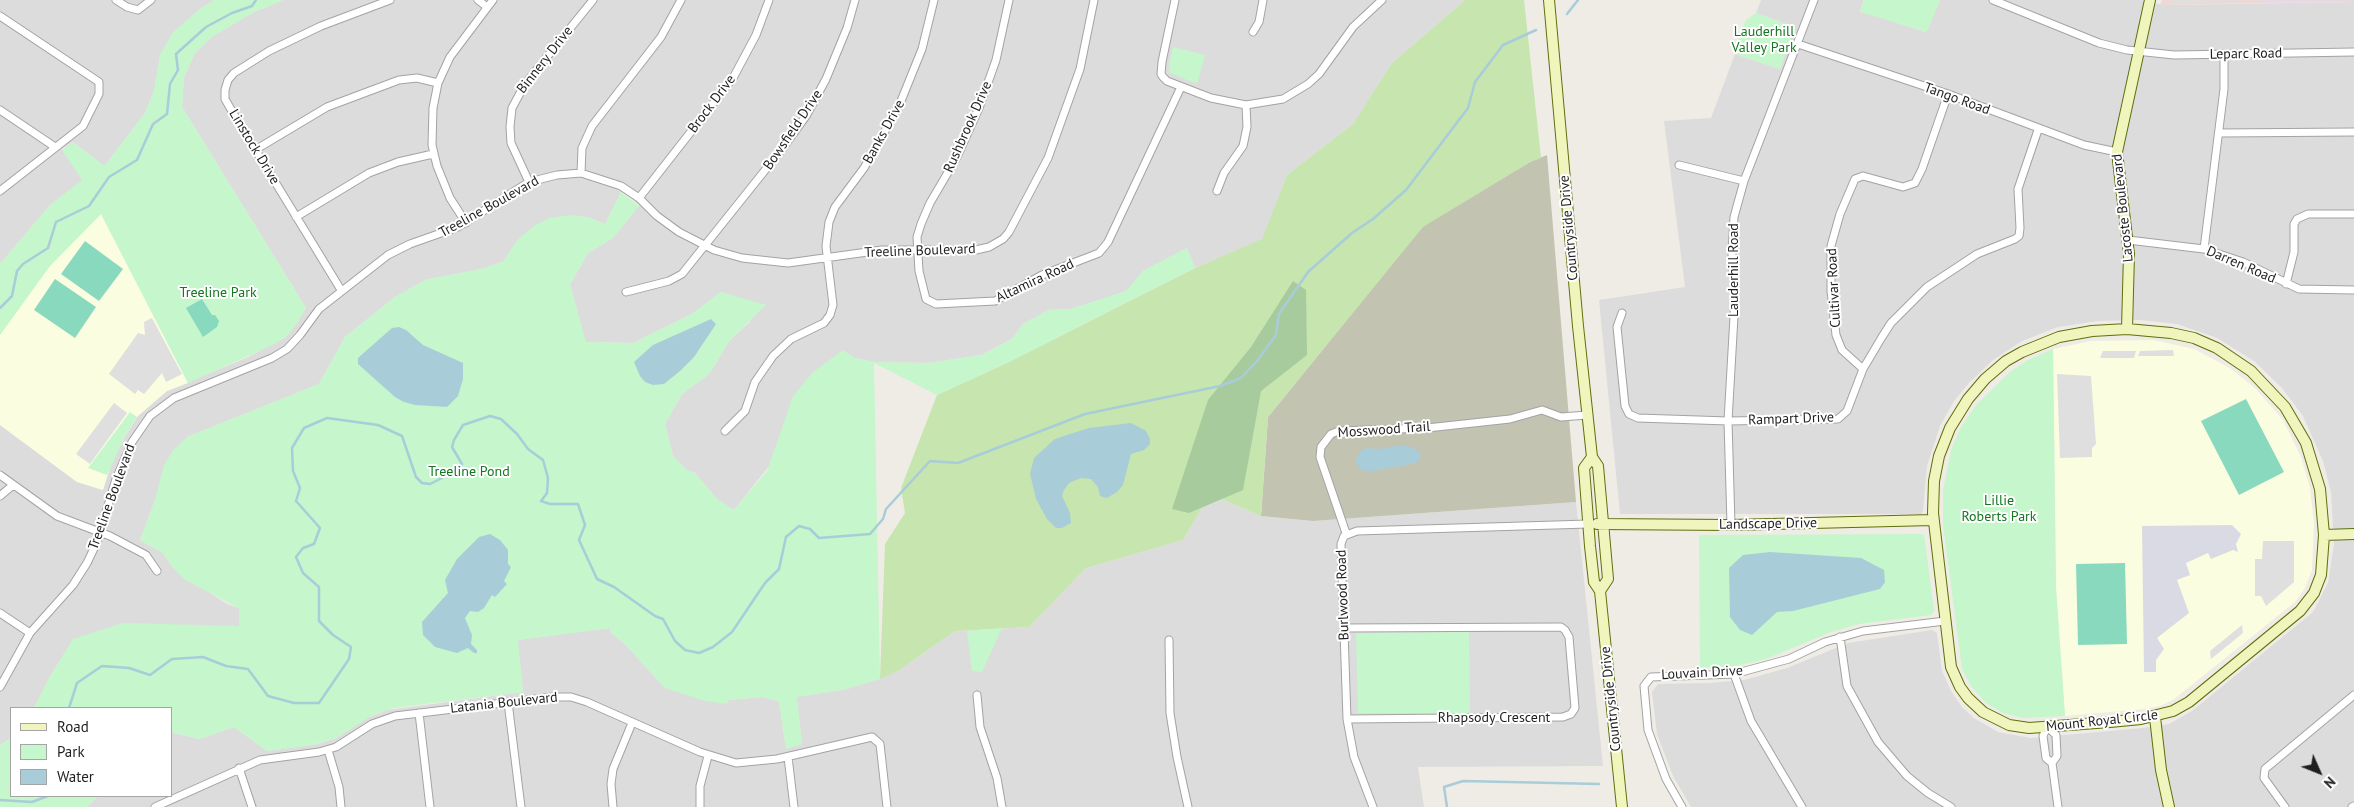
<!DOCTYPE html>
<style>
body{margin:0}
#map{position:relative;width:2354px;height:807px;overflow:hidden;background:#efece5;font-family:"PT Sans",sans-serif}
canvas{display:block}
.legend{position:absolute;left:10px;top:707px;width:162px;height:90px;box-sizing:border-box;background:#fff;border:1px solid #a5a5a5;margin:0;padding:6px 9px;list-style:none;font-size:15px;color:#1f1f1f}
.legend li{display:flex;align-items:center;gap:10px;height:25px}
.legend b{width:25px;border:1px solid #a5a5a5}
.north{position:absolute;left:2294px;top:747px;width:50px;height:50px;-webkit-text-stroke:4px #fff;paint-order:stroke;rotate:134deg;font-size:14px;font-weight:700;line-height:20px;text-align:center;color:#1f1f1f}
.north::after{content:'';display:block;margin:auto;width:18px;height:22px;background:#1f1f1f;clip-path:polygon(50% 0,100% 100%,50% 72%,0 100%)}
</style>
<div id="map">
<canvas width="2354" height="807"></canvas>
<ul class="legend">
<li><b style="height:6px;background:#eff5bd"></b>Road</li>
<li><b style="height:14px;background:#c5f6cc"></b>Park</li>
<li><b style="height:14px;background:#a9ccd9"></b>Water</li>
</ul>
<div class="north">N</div>
</div>
<script>
const ctx = document.querySelector('canvas').getContext('2d');
ctx.lineJoin = 'round';
function paint(path, color) { ctx.fillStyle = color; ctx.fill(path, 'evenodd'); }
const toPath = rows => new Path2D(rows.map(r => 'M' + r).join(''));
function strokePath(path, color, width, dash) { ctx.strokeStyle = color; ctx.lineWidth = width; ctx.lineCap = dash ? 'butt' : 'round'; ctx.setLineDash(dash || []); ctx.stroke(path); }
function drawText(font, color, halo, rows, align = 'center') {
  ctx.font = font + ' "PT Sans",sans-serif'; ctx.lineWidth = 4; ctx.setLineDash([]); ctx.textBaseline = 'middle'; ctx.strokeStyle = halo; ctx.fillStyle = color; for (const [text, x, y, turn = 0] of rows) {
    ctx.save(); ctx.translate(x, y); ctx.rotate((+turn || 0) * Math.PI / 180); ctx.textAlign = isNaN(turn) ? turn : align; if (halo) ctx.strokeText(text, 0, 0); ctx.fillText(text, 0, 0); ctx.restore();
  }
}
const residential = toPath([
 [0,0,215,0,201,8,160,55,154,91,145,113,106,164,104,166,73,142,62,149,83,180,50,205,0,264],
 [283,0,1465,0,1391,64,1353,124,1287,175,1263,239,1195,268,1187,248,1143,271,1127,291,1071,309,1049,310,1023,324,1013,338,982,355,928,363,874,362,855,358,734,510,717,499,695,473,687,471,673,456,665,424,682,394,709,374,730,340,751,321,721,292,692,314,633,343,585,342,570,284,588,253,613,238,639,205,626,194,621,192,605,224,587,217,509,253,503,262,481,269,425,280,395,297,345,337,319,384,187,437,154,503,140,540,163,553,174,569,227,604,239,608,239,626,202,627,74,639,49,678,34,708,11,708,11,738,0,745,0,425,77,482,103,490,111,464,125,436,141,411,167,391,246,358,286,337,306,308,182,107,184,77,195,53,213,36,254,12],
 [1761,0,1864,0,1860,11,1926,32,1940,0,2142,0,2163,5,2354,2,2354,807,1691,807,1673,776,1657,734,1652,692,1658,684,1710,683,1744,680,1787,668,1848,643,1932,630,1937,633,1942,671,1951,691,1962,707,1974,718,1998,732,2031,738,2143,728,2169,724,2192,711,2313,612,2328,583,2334,544,2331,492,2323,461,2303,416,2282,388,2254,361,2217,338,2177,324,2140,320,2098,321,2058,327,2022,341,1993,360,1969,383,1954,401,1940,426,1927,466,1923,511,1921,514,1620,514,1599,300,1685,287,1664,121,1711,118,1735,54,1780,69,1795,27,1756,13],
 [1210,494,1261,516,1313,521,1576,502,1603,766,1418,767,1424,807,87,807,98,796,171,796,171,732,199,739,234,727,267,751,318,744,336,738,367,718,387,710,523,692,517,640,610,628,611,633,624,643,665,688,728,700,762,697,779,701,786,748,802,744,796,697,847,689,898,671,955,631,1029,627,1086,568,1183,540]
]);
const commercial = toPath([
 [2162,0,2260,0,2260,3,2160,5]
]);
const industrial = toPath([
 [2260,0,2354,0,2354,2,2260,3]
]);
const education = toPath([
 [101,214,188,383,167,391,137,417,125,436,111,464,103,490,77,482,0,425,0,335,48,267],
 [2154,340,2194,349,2230,368,2255,388,2283,420,2301,457,2310,488,2314,523,2312,570,2305,588,2295,602,2173,700,2160,706,2144,709,2065,716,2056,588,2053,349,2091,341]
]);
const construction = toPath([
 [1547,155,1576,502,1313,521,1261,516,1268,417,1423,226,1530,162]
]);
const grass = toPath([
 [1465,0,1524,0,1541,158,1530,162,1423,227,1268,417,1261,516,1210,494,1183,540,1086,568,1029,627,955,631,898,671,880,679,885,544,905,513,901,488,937,395,1009,362,1195,268,1262,239,1287,175,1353,124,1391,64]
]);
const forest = toPath([
 [1293,281,1306,290,1307,355,1261,391,1243,490,1189,513,1172,509,1208,400,1251,347]
]);
const park = toPath([
 [215,0,283,0,254,12,213,36,195,53,184,77,182,107,306,308,298,322,286,337,272,345,188,383,101,214,50,266,0,335,0,264,50,205,82,180,62,150,73,142,103,165,106,164,145,113,154,91,160,55,173,32,201,8],
 [1864,0,1940,0,1927,32,1860,12],
 [1756,13,1795,27,1780,69,1735,54,1737,42,1746,20],
 [1173,47,1205,55,1197,84,1170,73,1169,65],
 [621,192,639,206,613,238,588,253,570,284,586,342,633,343,692,314,721,292,766,305,730,340,709,374,682,394,665,424,673,456,687,470,695,473,717,499,734,510,767,471,793,396,813,372,843,350,855,358,874,362,928,363,982,355,1013,338,1023,324,1049,310,1071,309,1126,291,1143,271,1187,248,1195,268,1009,362,937,395,874,363,880,679,847,689,797,697,802,744,786,749,779,701,762,697,729,700,727,704,705,701,665,688,624,643,611,633,610,628,518,640,523,692,393,708,373,715,336,738,312,745,267,751,234,727,199,739,171,732,171,708,34,708,49,678,73,639,123,623,239,626,239,608,185,580,174,569,163,553,140,540,154,503,164,465,173,450,187,437,319,384,345,337,395,297,425,280,481,269,503,262,517,240,535,225,550,218,571,215,587,217,605,224],
 [2053,349,2056,588,2065,716,2023,718,2003,713,1986,703,1971,686,1962,669,1943,524,1943,491,1951,450,1961,427,1977,404,2011,371,2028,360],
 [130,412,137,417,125,436,107,475,88,468],
 [1924,534,1934,611,1931,615,1859,624,1831,632,1766,659,1736,666,1700,668,1699,535],
 [1002,628,982,672,972,671,967,631],
 [1469,632,1470,713,1358,713,1356,633],
 [11,738,11,796,98,796,87,807,0,807,0,745]
]);
const pitch = toPath([
 [85,241,123,269,99,301,61,274],
 [55,279,96,307,75,338,34,310],
 [202,299,212,315,215,315,219,321,217,327,203,337,186,308],
 [2246,399,2284,472,2239,495,2201,421],
 [2125,563,2127,644,2078,645,2076,564]
]);
const parking = toPath([
 [2251,0,2176,3,2169,1,2169,0],
 [152,318,182,374,166,382,162,373,144,394,138,390,135,394,109,374,138,333,145,335,144,322],
 [2173,350,2174,356,2138,356,2140,351],
 [2103,351,2136,351,2134,358,2100,358],
 [2057,374,2091,376,2096,444,2092,448,2092,457,2060,458],
 [114,403,127,413,90,464,76,454],
 [2263,541,2294,541,2294,582,2266,606,2261,596,2255,596,2255,559,2262,559],
 [2242,625,2243,633,2211,659,2210,651]
]);
const plaza = toPath([
 [2232,525,2241,534,2236,544,2238,552,2233,550,2211,559,2208,553,2186,563,2190,575,2177,580,2189,613,2157,638,2164,649,2156,660,2156,672,2144,672,2142,526]
]);
const water = toPath([
 [711,319,716,324,694,357,680,371,664,384,653,385,645,382,640,376,634,362,653,345],
 [399,327,406,330,423,345,463,363,463,379,458,396,447,407,415,405,404,402,395,397,358,364,358,358,392,328],
 [1131,423,1146,431,1150,439,1150,444,1144,450,1131,454,1123,485,1117,492,1107,498,1100,496,1098,487,1091,479,1081,478,1069,483,1064,490,1062,496,1070,513,1071,523,1062,528,1056,528,1047,519,1036,499,1030,474,1034,458,1055,439,1064,436,1089,428],
 [1401,445,1412,447,1419,452,1421,456,1417,463,1368,472,1360,469,1355,461,1360,452,1366,448,1380,449],
 [490,534,500,540,508,550,508,564,511,567,504,581,507,584,495,597,492,595,484,608,478,612,470,611,465,618,472,635,471,644,477,650,477,653,474,653,468,648,457,653,435,647,423,635,422,622,448,593,445,580,457,559,479,537],
 [1770,552,1861,558,1884,570,1885,582,1880,589,1793,611,1777,612,1752,635,1740,630,1730,617,1729,568,1743,555]
]);
const stream = toPath([
 [1567,14,1578,0],
 [0,308,12,296,17,271,23,264,48,248,56,222,89,206,109,177,137,160,153,124,167,114,170,84,178,70,176,54,206,27,232,13,252,6,256,0],
 [69,708,77,683,102,666,129,668,150,675,172,659,203,657,226,666,248,669,268,696,294,703,319,703,349,659,351,647,333,635,319,621,319,587,303,573,296,557,303,548,314,544,320,528,296,501,300,488,293,471,292,448,304,428,327,418,378,425,402,436,416,477,422,483,430,484,452,473,462,464,452,447,454,440,463,425,490,416,501,419,517,434,528,449,543,460,548,478,547,493,541,501,550,504,578,504,585,525,579,540,597,579,614,587,655,616,663,619,675,641,685,650,699,653,713,647,732,632,765,583,779,569,786,537,799,526,810,529,819,538,870,534,883,519,886,509,930,461,958,463,1085,414,1220,386,1241,378,1257,361,1276,335,1279,314,1308,272,1352,233,1373,219,1406,190,1468,108,1475,82,1503,45,1536,30],
 [0,800,32,802,48,796],
 [1447,807,1444,787,1463,781,1599,784]
]);
const street = toPath([
 [116,0,127,7,138,10,151,0],
 [478,0,487,7],
 [1009,0,996,60,979,108,957,157,930,203,921,224,917,237,919,271,926,299,936,304,995,301,1042,275,1099,253,1108,242,1181,87],
 [1175,0,1162,62,1161,74,1163,77,1167,81,1211,98,1246,105,1283,99,1308,84,1319,74,1353,27,1382,0],
 [1993,0,2099,43,2127,50,2174,55,2354,52],
 [0,16,99,82,99,94,83,126,0,191],
 [1253,32,1259,22,1263,0],
 [1798,44,1948,94,2084,145,2117,152],
 [0,110,55,147],
 [2220,133,2354,132],
 [255,150,327,107,399,80,417,78,438,83],
 [1679,165,1744,181],
 [581,173,582,148,592,126,661,37,681,0],
 [529,182,511,143,510,127,512,108,525,84,593,0],
 [1217,191,1224,173,1243,146,1247,127,1246,105],
 [639,198,733,78,756,35,769,0],
 [296,217,369,173,398,162,433,154],
 [466,223,450,198,437,166,432,145,433,108,438,83,450,57,493,0],
 [2128,240,2204,249,2243,262,2299,289,2354,290],
 [2204,249,2224,89,2224,54],
 [2286,284,2294,252,2294,224,2297,219,2308,214,2354,214],
 [341,290,233,113,225,99,225,90,228,80,234,73,269,51,321,26,390,0],
 [626,292,669,281,682,274,782,149,806,116,826,79,847,28,855,0],
 [1622,313,1617,327,1625,406,1629,414,1638,418,1728,421,1838,419,1847,411,1863,369,1882,337,1891,323,1927,287,1977,254,2015,239,2019,236,2020,228,2018,189,2038,130],
 [1863,369,1842,350,1836,335,1831,291,1831,246,1840,214,1855,179,1863,176,1903,187,1915,183,1922,169,1948,94],
 [725,431,745,411,755,382,773,356,791,339,824,323,830,315,833,305,826,246,829,222,835,207,864,168,877,146,901,101,922,49,934,0],
 [0,475,57,516,110,536,146,555,157,571],
 [0,496,13,485],
 [1731,525,1728,421,1735,299,1732,254,1734,217,1744,181,1814,0],
 [1346,533,1320,457,1321,447,1331,434,1339,431,1427,428,1510,419,1542,410,1561,417,1587,415],
 [0,613,30,633],
 [1344,628,1561,627,1565,630,1569,637,1575,708,1571,714,1563,717,1347,719],
 [1840,637,1847,686,1878,742,1907,776,1928,793,1951,807],
 [1169,640,1170,713,1177,757,1188,807],
 [1734,674,1751,721,1802,807],
 [0,687,30,633,73,585,87,563,97,542,116,479,132,442,150,416,174,398,272,358,287,349,300,335,319,309,388,255,410,244,458,227,529,182,557,175,581,173,621,186,639,198,657,216,679,232,714,250,742,258,788,263,882,250,976,250,989,247,1003,239,1009,232,1048,158,1080,69,1094,0],
 [977,695,980,727,997,778,1002,807],
 [508,702,521,807],
 [419,713,430,807],
 [328,750,339,787,341,807],
 [788,757,794,807],
 [2052,763,2046,758,2043,736,2047,727,2056,735,2057,756,2052,763,2058,807],
 [239,768,252,807],
 [155,807,260,760,319,752,336,747,372,724,395,716,553,697,571,697,587,702,700,752,736,763,777,759,872,737,880,744,887,807],
 [613,807,611,784,613,769,632,723],
 [700,807,700,786,708,756],
 [1373,807,1354,757,1347,719,1341,544,1344,536,1357,531,1588,524],
 [1682,807,1666,779,1648,730,1644,686,1651,677,1734,674,1789,659,1825,642,1863,631,1945,621],
 [2285,807,2264,778,2265,769,2354,695],
 [2352,807,2354,806]
]);
const secondary = toPath([
 [1549,0,1578,326,1592,457,1598,466,1608,579,1600,591],
 [2127,329,2171,333,2194,338,2217,348,2251,371,2285,407,2306,443,2320,489,2324,535,2321,575,2314,593,2300,611,2189,702,2173,711,2141,719,2110,722,2029,728,2009,725,1983,712,1968,698,1960,687,1951,667,1933,513,1934,481,1939,456,1950,428,1968,399,1985,379,2006,361,2022,352,2059,337,2092,331,2127,329],
 [2127,329,2129,254,2117,152,2150,0],
 [1592,457,1584,468,1590,546,1594,582,1600,591,1622,807],
 [1597,524,1731,525,1933,520],
 [2324,535,2354,534],
 [2155,717,2161,770,2169,807]
]);
const parkNames = [
 ["Lauderhill",1764,32],
 ["Valley Park",1764,48],
 ["Treeline Park",218,293],
 ["Treeline Pond",469,472],
 ["Lillie",1999,501],
 ["Roberts Park",1999,517]
];
const streetNames = [
 ["Leparc Road",2246,54,-1],
 ["Binnery Drive",545,60,-52],
 ["Tango Road",1957,99,20],
 ["Brock Drive",712,104,-53],
 ["Rushbrook Drive",968,127,-66],
 ["Bowsfield Drive",793,130,-56],
 ["Banks Drive",884,132,-61],
 ["Linstock Drive",254,147,59],
 ["Treeline Boulevard",489,207,-29],
 ["Lacoste Boulevard",2123,208,-96],
 ["Countryside Drive",1569,228,-95],
 ["Treeline Boulevard",920,251,-2],
 ["Darren Road",2241,265,23],
 ["Lauderhill Road",1734,270,-90],
 ["Altamira Road",1035,281,-25],
 ["Cultivar Road",1834,288,-93],
 ["Rampart Drive",1791,419,-2],
 ["Mosswood Trail",1384,430,-4],
 ["Treeline Boulevard",112,497,-70],
 ["Landscape Drive",1768,524,-1],
 ["Burlwood Road",1343,595,-92],
 ["Louvain Drive",1702,673,-3],
 ["Countryside Drive",1611,699,-96],
 ["Latania Boulevard",504,703,-6],
 ["Rhapsody Crescent",1494,718],
 ["Mount Royal Circle",2102,721,-6]
];
paint(residential, '#dddcdc');
paint(commercial, '#eed8d6');
paint(industrial, '#e7d8e4');
paint(education, '#fbfde0');
paint(construction, '#c2c3b1');
paint(grass, '#c6e5af');
paint(forest, '#a8cb9d');
paint(park, '#c5f6cc');
paint(pitch, '#89d9be');
paint(parking, '#dfdfdf');
paint(plaza, '#dadae4');
paint(water, '#a9ccd9');
strokePath(stream, '#a9ccd9', 2.5);
strokePath(street, '#a3a3a3', 9);
strokePath(secondary, '#5e6f0c', 12);
strokePath(street, '#fff', 7);
strokePath(secondary, '#eff5bd', 10);
drawText('14px', '#137621', '#fff', parkNames);
drawText('14px', '#1f1f1f', '#fff', streetNames);
</script>
